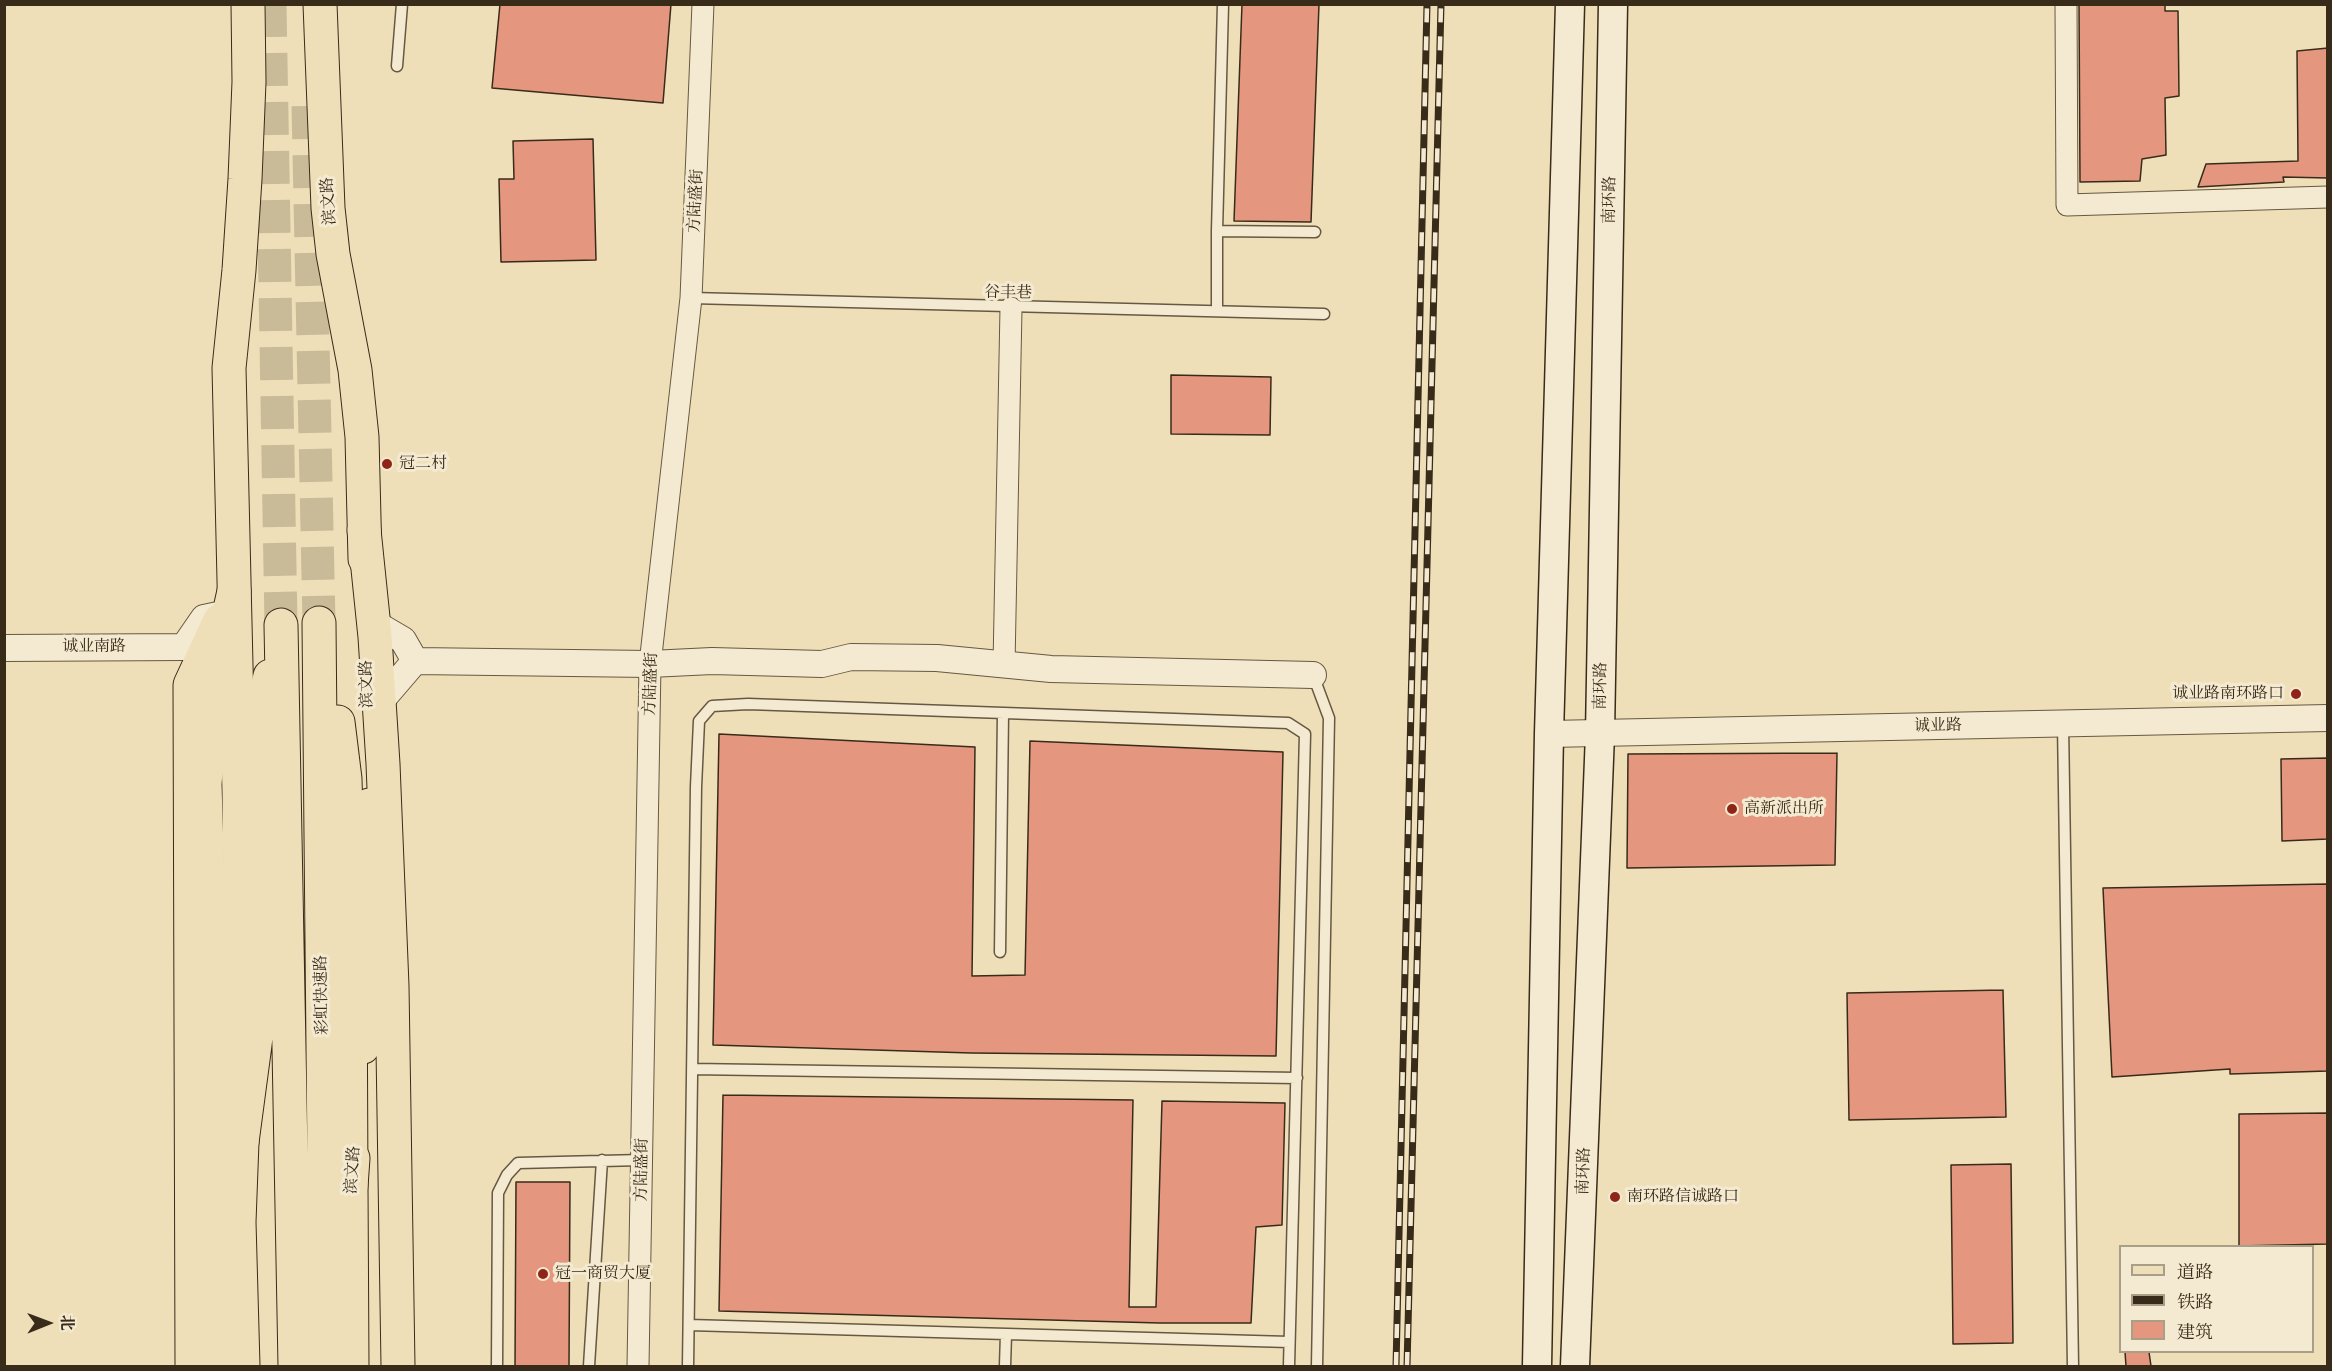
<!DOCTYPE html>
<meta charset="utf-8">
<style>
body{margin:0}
#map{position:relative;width:2332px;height:1371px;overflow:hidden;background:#eedfb8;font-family:"Old Standard TT","Noto Serif SC",serif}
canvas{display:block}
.frame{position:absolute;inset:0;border:6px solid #392b1a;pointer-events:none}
.legend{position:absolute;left:2119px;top:1245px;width:195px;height:108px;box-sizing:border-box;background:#f4ead1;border:2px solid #a99e88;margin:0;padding:8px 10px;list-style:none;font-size:18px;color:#392b1a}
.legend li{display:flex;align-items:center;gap:12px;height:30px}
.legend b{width:30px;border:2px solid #a99e88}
.north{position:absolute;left:18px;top:1293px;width:60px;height:60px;-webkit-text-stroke:4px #f4ead1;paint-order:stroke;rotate:89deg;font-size:16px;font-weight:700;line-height:24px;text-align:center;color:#392b1a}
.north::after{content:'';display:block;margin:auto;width:21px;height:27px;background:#392b1a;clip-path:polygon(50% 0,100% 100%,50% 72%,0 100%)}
</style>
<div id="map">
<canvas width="2332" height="1371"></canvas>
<div class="frame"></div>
<ul class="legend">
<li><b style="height:8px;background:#eedfb8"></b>道路</li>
<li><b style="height:8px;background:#392b1a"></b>铁路</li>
<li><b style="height:16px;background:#e4967e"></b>建筑</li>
</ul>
<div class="north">北</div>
</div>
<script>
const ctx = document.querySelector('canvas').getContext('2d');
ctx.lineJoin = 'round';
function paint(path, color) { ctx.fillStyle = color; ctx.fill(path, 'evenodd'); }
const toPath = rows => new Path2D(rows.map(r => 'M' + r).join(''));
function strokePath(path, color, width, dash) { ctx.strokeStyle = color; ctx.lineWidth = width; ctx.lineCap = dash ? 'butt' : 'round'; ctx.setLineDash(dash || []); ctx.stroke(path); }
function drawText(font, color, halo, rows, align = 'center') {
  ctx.font = font + ' "Old Standard TT","Noto Serif SC",serif'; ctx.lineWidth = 6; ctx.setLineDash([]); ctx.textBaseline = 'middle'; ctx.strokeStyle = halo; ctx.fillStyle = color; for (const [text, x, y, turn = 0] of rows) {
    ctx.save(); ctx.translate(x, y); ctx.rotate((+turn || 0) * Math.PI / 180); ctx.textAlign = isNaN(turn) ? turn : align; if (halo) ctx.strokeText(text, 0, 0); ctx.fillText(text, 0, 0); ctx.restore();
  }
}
const building = toPath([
 [500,4,671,4,663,103,492,88,500,4],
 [1242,4,1319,4,1311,222,1234,221,1242,4],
 [2079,4,2165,4,2165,11,2178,11,2179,96,2165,98,2166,155,2142,159,2140,181,2080,182,2079,4],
 [2328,48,2328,178,2283,177,2284,182,2198,187,2206,164,2298,161,2297,51,2328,48],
 [593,139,596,260,501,262,499,179,514,179,513,141,593,139],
 [1171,375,1271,377,1270,435,1171,434,1171,375],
 [719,734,975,747,972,976,1025,975,1030,741,1283,752,1276,1056,971,1053,713,1045,719,734],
 [1837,753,1835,865,1627,868,1628,754,1837,753],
 [2328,758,2328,839,2282,841,2281,759,2328,758],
 [2328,884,2328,1071,2230,1074,2230,1069,2112,1077,2103,888,2328,884],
 [2003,990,2006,1117,1849,1120,1847,993,2003,990],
 [723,1095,1133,1100,1129,1307,1156,1307,1162,1101,1285,1103,1282,1225,1256,1227,1251,1323,1160,1323,719,1311,723,1095],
 [2328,1113,2328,1244,2239,1246,2239,1114,2328,1113],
 [2011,1164,2013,1343,1953,1344,1951,1165,2011,1164],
 [516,1182,570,1182,569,1366,515,1366,516,1182],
 [2125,1352,2149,1352,2151,1366,2126,1366,2125,1352]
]);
const trunkTunnel = toPath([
 [270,4,281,625],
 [308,106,319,623]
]);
const service = toPath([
 [397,66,402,4],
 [1217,231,1315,232],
 [691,298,1324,314],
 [1217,311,1217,231,1223,4],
 [1313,675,1329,718,1317,1366],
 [2063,724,2073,1366],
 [1000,952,1003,713],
 [692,1069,1297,1078],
 [689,1325,1289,1342],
 [497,1366,498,1193,507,1175,518,1163,642,1160],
 [589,1366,602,1160],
 [688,1366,696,787,699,721,712,706,748,704,1288,723,1305,734,1289,1366],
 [1005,1366,1006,1334]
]);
const minor = toPath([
 [2066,4,2067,205,2328,197],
 [1004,665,1011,308],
 [638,1366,650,664,691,298,703,4]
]);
const tertiary = toPath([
 [374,623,403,640,415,661],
 [184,647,204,618,223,614],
 [4,648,184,647],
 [379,703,415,661,650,664,712,661,822,664,851,657,937,658,1051,669,1313,675],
 [1549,734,2328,718]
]);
const secondary = toPath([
 [1537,1366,1549,734,1570,4],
 [1575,1366,1600,734,1613,4]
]);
const primary = toPath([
 [320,4,328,208,333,254,355,370,362,437,365,559],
 [363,1047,372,945,369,805],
 [192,1366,190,685,220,620],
 [243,1366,239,1222,242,1142,239,792,229,368,239,270,245,179,249,82,248,4],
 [352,1366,351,1186,353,1158]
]);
const trunk = toPath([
 [364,530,375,637,383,764,392,986,398,1366],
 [319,623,326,1366],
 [281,625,295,1366],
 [338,722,345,779,350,952,351,1186],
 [242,1142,260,1007,258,728,270,676],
 [215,1366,211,981,205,784,213,687,234,591]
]);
const rail = toPath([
 [1396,1366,1427,4],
 [1407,1366,1441,4]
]);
const markers = [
 [387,464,6,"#8f2418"],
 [2296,694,6,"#8f2418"],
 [1732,809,6,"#8f2418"],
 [1615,1197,6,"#8f2418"],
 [543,1274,6,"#8f2418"]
];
const streetNames = [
 ["南环路",1610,200,-89],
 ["滨文路",329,201,-94],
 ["方陆盛街",696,201,-87],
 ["谷丰巷",1008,293,1],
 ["诚业南路",94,647],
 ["滨文路",367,684,-91],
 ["方陆盛街",651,684,-88],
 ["南环路",1601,686,-89],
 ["诚业路",1938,726,-1],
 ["彩虹快速路",322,995,-91],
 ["滨文路",353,1170,-86],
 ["方陆盛街",642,1170,-89],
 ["南环路",1584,1171,-88]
];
const poiNames = [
 ["冠二村",399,464],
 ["诚业路南环路口",2284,694,"right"],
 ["高新派出所",1744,809],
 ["南环路信诚路口",1627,1197],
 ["冠一商贸大厦",555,1274]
];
paint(building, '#e4967e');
strokePath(building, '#392b1a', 1.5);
strokePath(trunkTunnel, '#cabb98', 33, [33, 16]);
strokePath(service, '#665842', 13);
strokePath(minor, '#665842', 23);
strokePath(tertiary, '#665842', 28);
strokePath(secondary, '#392b1a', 31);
strokePath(primary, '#392b1a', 35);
strokePath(trunk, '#392b1a', 35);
strokePath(service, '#f4ead1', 10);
strokePath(minor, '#f4ead1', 21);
strokePath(tertiary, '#f4ead1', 26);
strokePath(secondary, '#f4ead1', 28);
strokePath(primary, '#eedfb8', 33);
strokePath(trunk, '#eedfb8', 33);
strokePath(rail, '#392b1a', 7);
strokePath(rail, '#f4ead1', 4.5, [14]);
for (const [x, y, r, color] of markers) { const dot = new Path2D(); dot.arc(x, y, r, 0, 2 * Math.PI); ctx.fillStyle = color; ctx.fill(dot); strokePath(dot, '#f4ead1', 2); }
drawText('16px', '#392b1a', '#f4ead1', streetNames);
drawText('16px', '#392b1a', '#f4ead1', poiNames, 'left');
</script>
